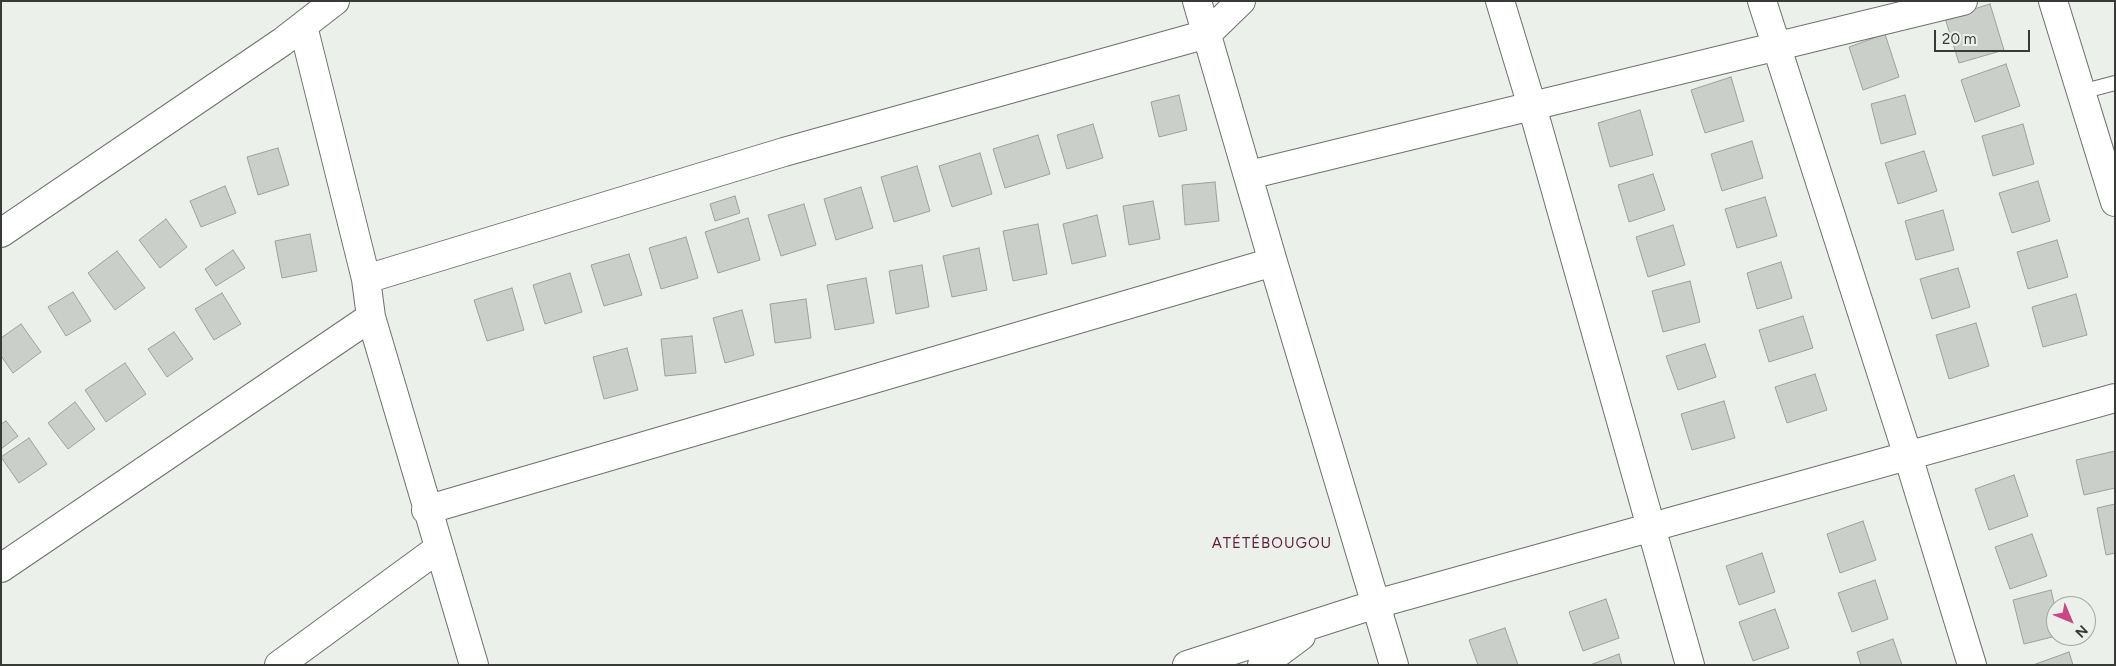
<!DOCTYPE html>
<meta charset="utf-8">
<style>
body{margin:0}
#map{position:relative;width:2116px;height:666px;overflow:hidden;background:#ebf0eb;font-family:Figtree,sans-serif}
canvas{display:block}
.frame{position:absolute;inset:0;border:2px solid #383a38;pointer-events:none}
.north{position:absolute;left:2046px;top:596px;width:50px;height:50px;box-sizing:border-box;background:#ebf0eb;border:1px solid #a3a7a3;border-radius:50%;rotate:135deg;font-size:14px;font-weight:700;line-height:20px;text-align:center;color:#383a38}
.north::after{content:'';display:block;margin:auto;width:18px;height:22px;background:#cb4585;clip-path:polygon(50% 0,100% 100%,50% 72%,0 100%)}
.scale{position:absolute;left:1934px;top:30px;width:96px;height:22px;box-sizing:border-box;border:2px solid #383a38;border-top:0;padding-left:6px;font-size:15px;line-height:18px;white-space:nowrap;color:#383a38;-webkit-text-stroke:4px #ebf0eb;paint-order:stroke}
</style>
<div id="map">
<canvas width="2116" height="666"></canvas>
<div class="frame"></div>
<div class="north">N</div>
<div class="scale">20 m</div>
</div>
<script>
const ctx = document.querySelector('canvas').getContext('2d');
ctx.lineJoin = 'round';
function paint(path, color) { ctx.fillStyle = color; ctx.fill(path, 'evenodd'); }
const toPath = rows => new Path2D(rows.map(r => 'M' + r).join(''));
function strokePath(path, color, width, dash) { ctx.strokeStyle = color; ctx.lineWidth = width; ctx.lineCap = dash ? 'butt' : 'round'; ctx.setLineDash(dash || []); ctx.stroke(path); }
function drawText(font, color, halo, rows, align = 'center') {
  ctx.font = font + ' Figtree,sans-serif'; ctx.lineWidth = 4; ctx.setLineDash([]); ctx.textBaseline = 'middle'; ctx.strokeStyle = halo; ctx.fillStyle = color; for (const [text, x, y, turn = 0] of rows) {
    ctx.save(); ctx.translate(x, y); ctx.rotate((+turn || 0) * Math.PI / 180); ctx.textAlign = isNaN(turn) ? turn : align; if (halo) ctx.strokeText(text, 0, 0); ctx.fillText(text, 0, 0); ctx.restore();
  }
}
const building = toPath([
 [1990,4,2004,50,1959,63,1945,18,1990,4],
 [1885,34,1899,77,1863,90,1849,47,1885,34],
 [2006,64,2020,106,1975,122,1961,80,2006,64],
 [1731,77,1744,121,1705,133,1691,90,1731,77],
 [1179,95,1187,130,1159,137,1151,102,1179,95],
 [1905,95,1916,134,1881,144,1871,104,1905,95],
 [1640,110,1653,155,1610,167,1598,123,1640,110],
 [1093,124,1103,158,1067,169,1057,135,1093,124],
 [2023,124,2034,164,1993,176,1982,136,2023,124],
 [1038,135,1050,174,1005,188,993,149,1038,135],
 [1752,141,1763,178,1722,191,1711,154,1752,141],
 [278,148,289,185,258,195,247,157,278,148],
 [1924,151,1937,191,1898,204,1885,163,1924,151],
 [980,153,992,194,952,207,939,166,980,153],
 [917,166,930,211,894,222,881,177,917,166],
 [1653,174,1665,210,1629,222,1618,185,1653,174],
 [2038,181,2050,221,2012,233,1999,193,2038,181],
 [1215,182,1219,221,1185,225,1182,185,1215,182],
 [225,186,236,213,201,227,190,201,225,186],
 [861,187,873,228,836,240,824,199,861,187],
 [735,196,740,213,715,221,710,204,735,196],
 [1765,197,1777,236,1737,248,1725,209,1765,197],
 [1153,201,1160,239,1129,245,1123,206,1153,201],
 [804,204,816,245,781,256,768,215,804,204],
 [1943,210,1954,250,1916,260,1905,221,1943,210],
 [1097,215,1106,256,1072,264,1063,224,1097,215],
 [748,218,760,260,718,273,705,232,748,218],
 [166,219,187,247,160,268,139,240,166,219],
 [1038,224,1047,274,1013,281,1003,231,1038,224],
 [1673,225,1685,265,1648,277,1636,237,1673,225],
 [310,234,317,271,282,278,275,241,310,234],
 [686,237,698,278,661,289,649,248,686,237],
 [2057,240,2068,277,2028,289,2017,252,2057,240],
 [979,248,987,290,952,297,943,256,979,248],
 [233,250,245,268,216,286,205,269,233,250],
 [117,251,145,288,115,310,88,273,117,251],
 [629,254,642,295,604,306,591,265,629,254],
 [1781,262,1792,298,1757,309,1747,273,1781,262],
 [922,265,929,307,896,314,889,271,922,265],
 [1958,268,1970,307,1932,319,1920,279,1958,268],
 [570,273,582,312,545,324,533,285,570,273],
 [866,278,874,323,835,330,827,285,866,278],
 [1690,281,1700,322,1663,332,1652,291,1690,281],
 [512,288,524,330,487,341,474,300,512,288],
 [73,292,91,321,66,336,48,307,73,292],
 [222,293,241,324,214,340,195,309,222,293],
 [2076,294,2087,335,2043,347,2032,307,2076,294],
 [806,299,811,338,775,343,770,304,806,299],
 [742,310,754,355,725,363,713,318,742,310],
 [1803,316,1813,348,1769,362,1759,330,1803,316],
 [1976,323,1989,366,1949,379,1936,335,1976,323],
 [21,324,41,352,13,373,1,356,1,338,21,324],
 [174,332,193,359,167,377,148,349,174,332],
 [692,336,696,373,665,376,661,339,692,336],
 [1705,344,1716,377,1678,390,1666,356,1705,344],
 [627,348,638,390,604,399,593,357,627,348],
 [125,363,146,394,106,422,85,390,125,363],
 [1815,374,1827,410,1787,423,1775,387,1815,374],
 [1724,401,1735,438,1692,450,1681,414,1724,401],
 [75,402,95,429,68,449,48,423,75,402],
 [6,421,18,436,1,449,1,424,6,421],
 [29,438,47,464,19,483,1,457,29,438],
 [2115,451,2115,488,2084,495,2076,460,2115,451],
 [2014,475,2028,516,1989,530,1975,489,2014,475],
 [2115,504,2115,553,2106,555,2097,508,2115,504],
 [1863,521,1876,560,1840,573,1827,534,1863,521],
 [2032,534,2047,576,2010,589,1995,547,2032,534],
 [1762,553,1775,592,1739,605,1726,566,1762,553],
 [1875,580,1888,619,1852,632,1838,593,1875,580],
 [2051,590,2056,611,2056,636,2024,644,2013,600,2051,590],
 [1606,599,1619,638,1583,651,1569,612,1606,599],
 [1775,609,1789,648,1753,661,1739,622,1775,609],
 [1505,628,1518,665,1478,665,1469,640,1505,628],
 [1893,639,1902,665,1861,665,1857,652,1893,639],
 [2069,652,2073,665,2033,665,2069,652],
 [1619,654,1622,665,1590,665,1619,654]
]);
const lane = toPath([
 [2081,92,2115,83]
]);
const street = toPath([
 [1197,1,1273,262,1394,665],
 [1500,1,1532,106,1690,665],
 [1762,1,1908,456,1972,665],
 [2053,1,2115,202],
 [303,26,366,279,371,317,474,665],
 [1249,175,1963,1],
 [1,233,282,42,335,1],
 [366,279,784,152,1207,34,1241,1],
 [426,510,1273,262],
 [1,568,371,317],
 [279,665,439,548],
 [1187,665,1376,604,2115,398],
 [1262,665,1301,636]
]);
const quarterNames = [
 ["ATÉTÉBOUGOU",1272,544]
];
paint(building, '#cacfca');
strokePath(building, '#9ca19c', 1);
strokePath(lane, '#6c716c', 16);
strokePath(street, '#6c716c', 30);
strokePath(lane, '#fff', 14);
strokePath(street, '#fff', 28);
ctx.letterSpacing = '1px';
drawText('15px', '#5f1f3d', '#ebf0eb', quarterNames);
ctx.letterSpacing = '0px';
</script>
